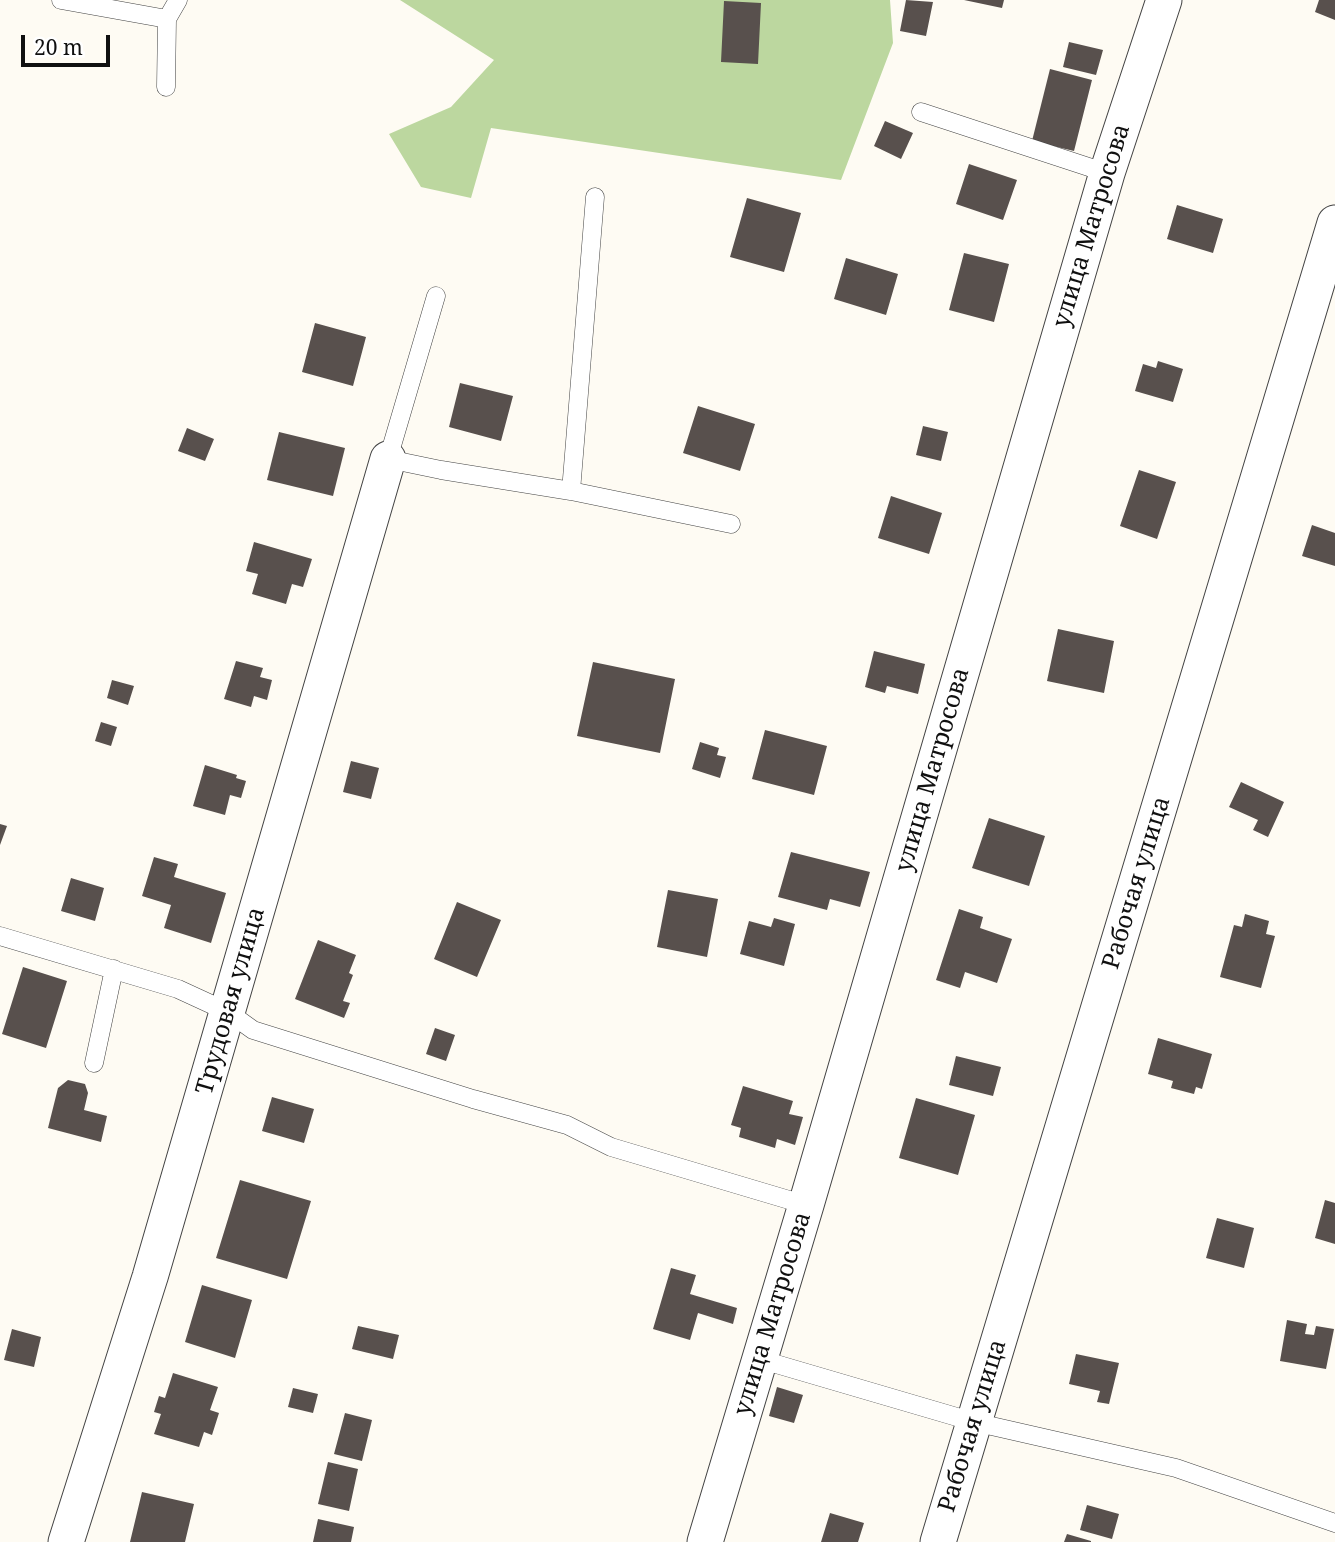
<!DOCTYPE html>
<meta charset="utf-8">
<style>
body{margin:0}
#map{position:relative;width:1335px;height:1542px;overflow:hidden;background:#fefbf3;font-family:"Noto Serif",serif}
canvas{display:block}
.scale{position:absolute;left:21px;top:35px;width:89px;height:32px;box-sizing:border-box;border:4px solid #101010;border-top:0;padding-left:9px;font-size:21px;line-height:24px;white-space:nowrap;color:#101010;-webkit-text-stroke:5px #fff;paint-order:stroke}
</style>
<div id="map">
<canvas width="1335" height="1542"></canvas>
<div class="scale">20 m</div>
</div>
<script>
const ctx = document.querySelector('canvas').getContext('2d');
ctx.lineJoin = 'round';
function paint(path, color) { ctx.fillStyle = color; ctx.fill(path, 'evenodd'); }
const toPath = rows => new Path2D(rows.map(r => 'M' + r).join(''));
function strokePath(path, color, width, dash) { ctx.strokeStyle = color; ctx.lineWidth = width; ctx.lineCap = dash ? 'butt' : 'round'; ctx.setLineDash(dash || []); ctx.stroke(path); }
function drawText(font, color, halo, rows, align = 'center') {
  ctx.font = font + ' "Noto Serif",serif'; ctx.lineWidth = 7; ctx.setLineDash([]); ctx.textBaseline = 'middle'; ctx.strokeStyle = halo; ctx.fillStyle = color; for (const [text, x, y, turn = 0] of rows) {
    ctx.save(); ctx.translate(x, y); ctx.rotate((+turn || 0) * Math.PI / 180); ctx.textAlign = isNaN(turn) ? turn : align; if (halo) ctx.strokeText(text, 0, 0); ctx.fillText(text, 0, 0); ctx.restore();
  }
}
const forest = toPath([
 [400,0,890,0,893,43,841,180,491,128,471,198,421,187,389,134,451,107,494,60]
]);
const building = toPath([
 [906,0,933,2,926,36,900,31],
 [964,0,1004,0,1002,8],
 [1319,0,1335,0,1335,20,1315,12],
 [724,1,761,3,758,64,721,62],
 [1069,42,1103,50,1096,75,1063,67],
 [1050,69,1092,80,1074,151,1032,141],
 [885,121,913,133,901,159,874,146],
 [969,164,1017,180,1003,220,956,204],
 [747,198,801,213,784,272,730,257],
 [1177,205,1223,219,1213,253,1167,239],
 [964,253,1009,264,994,322,949,310],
 [846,258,898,274,886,315,834,299],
 [315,323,366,337,353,386,302,372],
 [1158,361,1183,369,1173,402,1135,391,1143,364,1156,368],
 [460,383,513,396,501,441,449,427],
 [698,406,755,424,740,471,683,453],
 [923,426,948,432,941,461,916,455],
 [187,428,214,439,205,461,178,451],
 [279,432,345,448,333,496,267,480],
 [1139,470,1176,482,1157,539,1120,526],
 [891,496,942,513,929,554,878,538],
 [1312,525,1335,533,1335,566,1302,556],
 [254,542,312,559,303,587,292,584,286,604,252,594,258,574,246,571],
 [1058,629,1114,641,1104,693,1047,681],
 [874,651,925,664,918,694,887,686,885,693,865,687],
 [236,661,263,668,260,677,272,680,267,700,254,696,251,707,224,699],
 [593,662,675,679,660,753,577,736],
 [112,680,134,686,128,705,107,698],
 [101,722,117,727,111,746,95,741],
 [765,730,827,746,814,795,752,779],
 [700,742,719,748,717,755,726,757,720,778,692,769],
 [351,761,379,768,371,799,343,792],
 [205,765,237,775,236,778,246,781,241,798,230,795,225,815,193,806],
 [1241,782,1284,802,1268,837,1253,830,1258,820,1229,807],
 [989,818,1045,836,1029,886,972,868],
 [0,824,7,826,0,845],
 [791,852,870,872,860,907,830,899,827,910,778,897],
 [154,857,178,864,174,877,226,893,211,943,164,928,171,905,142,896],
 [71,878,104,888,95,921,61,911],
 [668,890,718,899,707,957,657,947],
 [457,902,501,920,477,977,434,959],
 [959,909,983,917,980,928,1012,939,997,983,965,972,960,988,936,980],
 [1245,914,1269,921,1266,934,1275,936,1261,988,1220,977,1234,925,1242,927],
 [774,918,795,924,784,966,740,954,749,921,771,927],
 [318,940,356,955,349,973,353,975,343,1001,350,1003,344,1018,295,999],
 [23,967,67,981,46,1048,2,1034],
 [435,1028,455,1035,446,1061,426,1054],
 [1158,1038,1212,1054,1202,1089,1196,1087,1194,1094,1171,1088,1173,1081,1148,1074],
 [956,1056,1001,1067,993,1096,949,1085],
 [68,1080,85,1084,88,1093,84,1110,107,1116,101,1142,48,1128,58,1088],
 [743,1086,793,1101,789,1114,803,1117,795,1145,777,1139,775,1148,739,1137,741,1128,731,1125],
 [272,1097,314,1109,304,1143,262,1131],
 [916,1098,975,1115,958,1175,899,1158],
 [240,1180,311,1201,287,1279,216,1258],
 [1325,1200,1335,1203,1335,1244,1315,1238],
 [1217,1218,1254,1228,1244,1268,1206,1258],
 [671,1268,696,1275,690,1294,737,1308,733,1324,698,1313,690,1340,653,1329],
 [202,1285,252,1300,235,1358,185,1342],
 [1287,1320,1307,1324,1305,1334,1314,1335,1316,1326,1334,1329,1326,1369,1280,1361],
 [358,1326,399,1335,393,1359,352,1349],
 [12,1329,41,1337,34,1367,4,1360],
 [1076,1354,1119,1363,1109,1404,1097,1402,1100,1391,1069,1384],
 [173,1373,218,1387,210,1410,219,1413,212,1435,204,1432,199,1447,154,1434,161,1414,154,1412,159,1396,165,1398],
 [777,1387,803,1395,794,1423,769,1416],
 [293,1388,318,1394,313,1413,288,1407],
 [345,1413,372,1420,362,1461,334,1454],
 [328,1462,358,1469,349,1511,318,1504],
 [142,1492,194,1504,185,1542,130,1542],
 [1087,1505,1119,1514,1112,1539,1080,1530],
 [830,1513,864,1523,858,1542,821,1542],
 [318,1519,354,1527,351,1542,313,1542],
 [1067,1534,1091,1541,1091,1542,1064,1542]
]);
const service = toPath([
 [61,0,167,19],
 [166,87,167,19,178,0],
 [921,112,1107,173],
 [436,296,388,459,441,470,571,491,731,524],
 [571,491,595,197],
 [0,936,178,989,228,1012,253,1030,473,1099,567,1125,611,1147,806,1205],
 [94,1063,114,969],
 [759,1359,974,1422,1176,1468,1335,1523]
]);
const minor = toPath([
 [66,1542,150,1277,388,459],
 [705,1542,806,1205,1107,173,1164,0],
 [938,1542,1335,223]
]);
const streetNames = [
 ["улица Матросова",1092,226,-73],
 ["улица Матросова",933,770,-74],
 ["Рабочая улица",1137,883,-73],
 ["Трудовая улица",231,1001,-74],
 ["улица Матросова",773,1314,-73],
 ["Рабочая улица",973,1426,-73]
];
paint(forest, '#bcd79f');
paint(building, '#58504d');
strokePath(service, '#434343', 19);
strokePath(minor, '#434343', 37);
strokePath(service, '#fff', 18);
strokePath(minor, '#fff', 35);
drawText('24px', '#101010', '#fff', streetNames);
</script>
